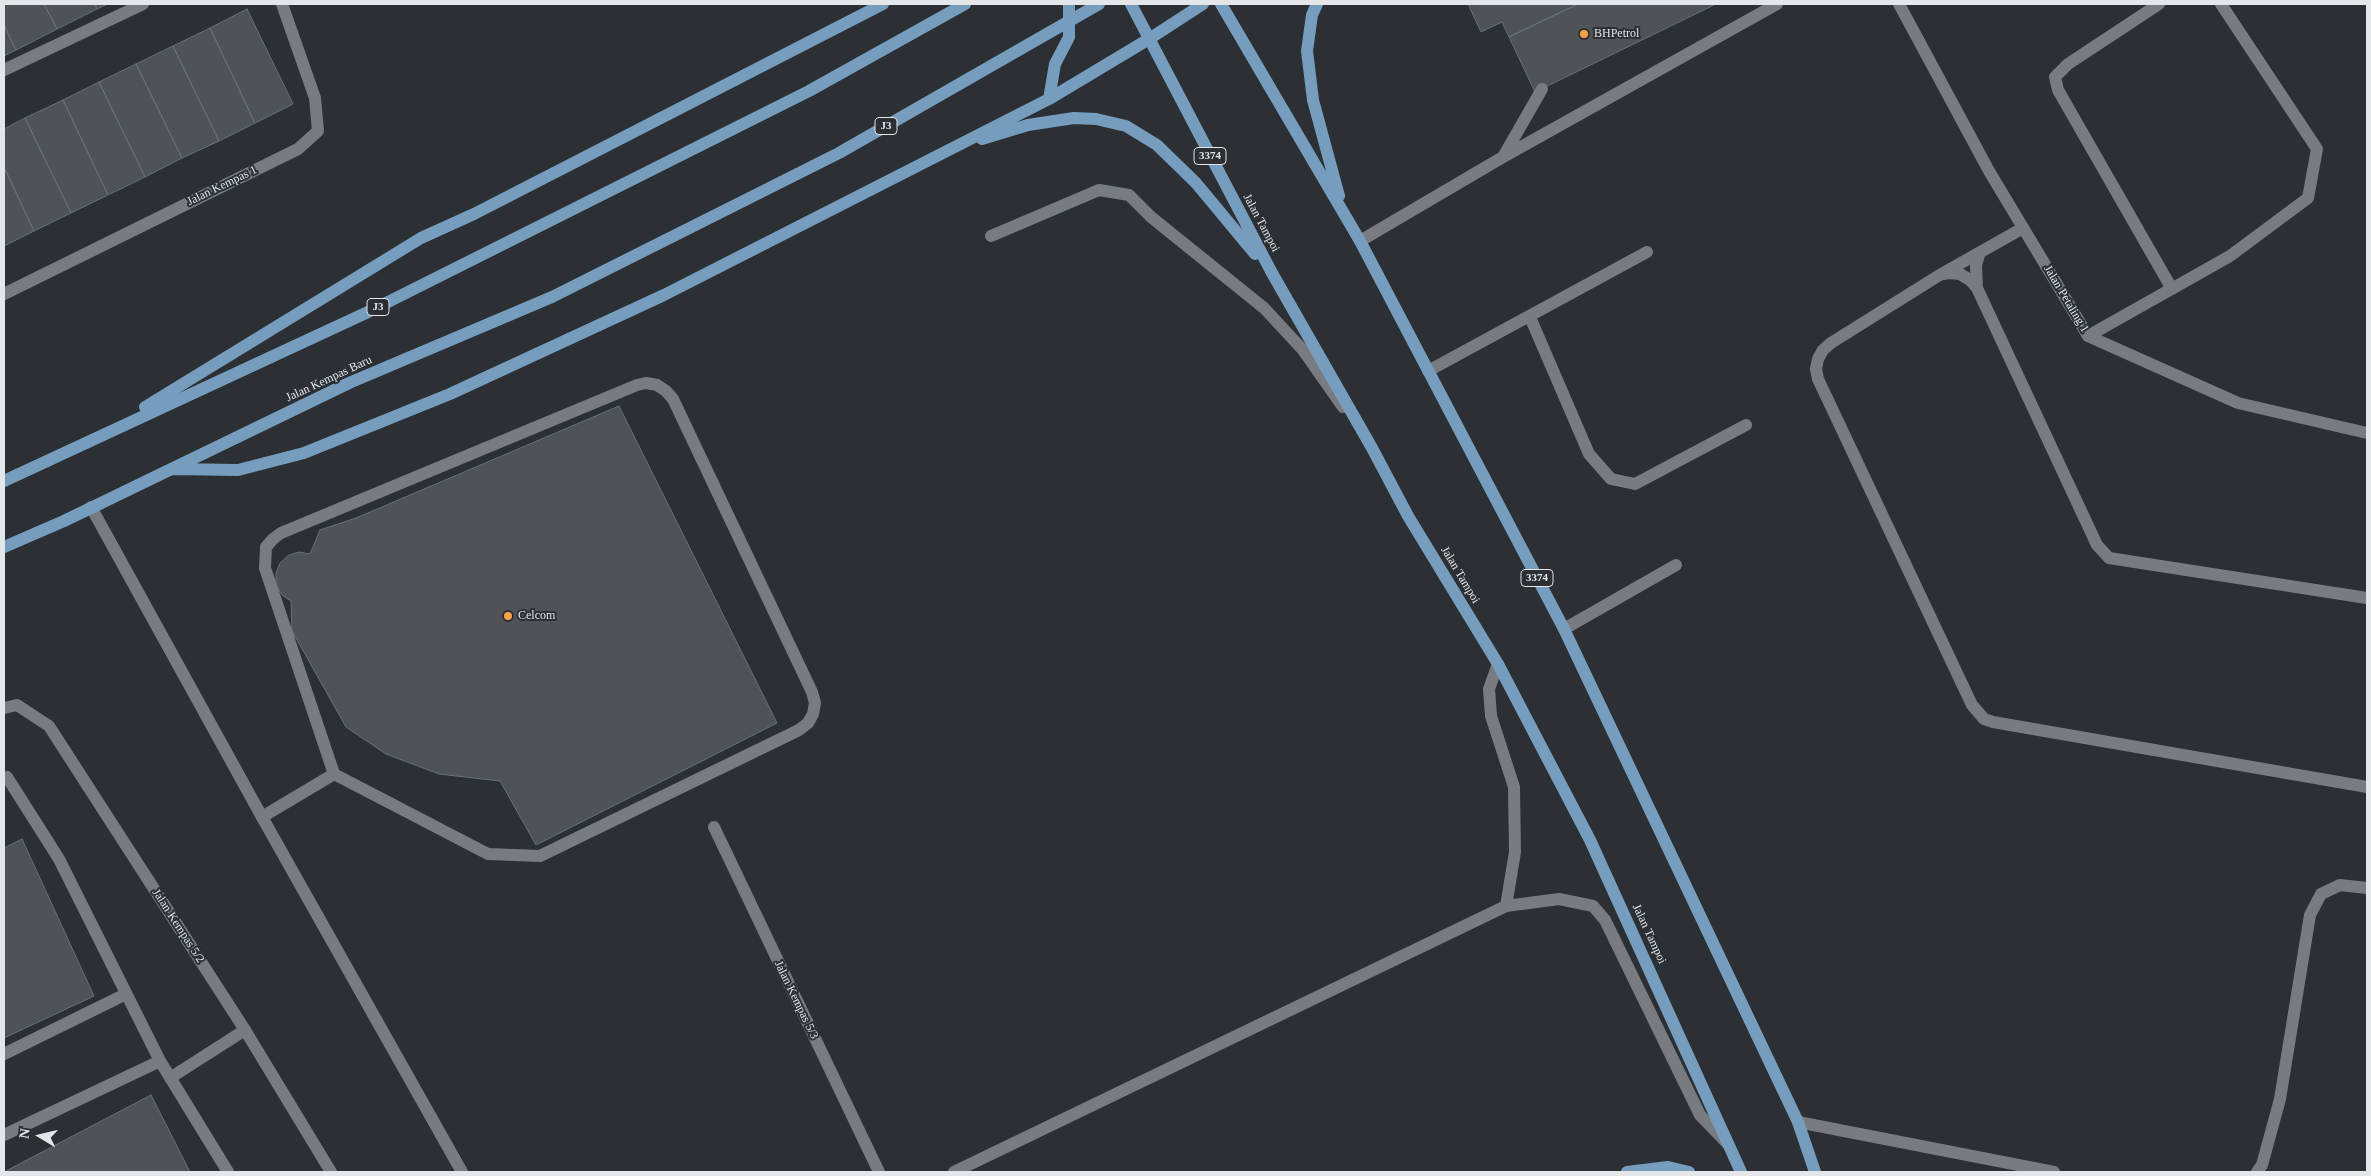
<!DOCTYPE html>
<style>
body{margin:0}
#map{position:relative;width:2371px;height:1176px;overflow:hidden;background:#2c3034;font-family:"Times New Roman",serif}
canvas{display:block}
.frame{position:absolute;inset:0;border:5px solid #e4e7e9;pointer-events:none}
.north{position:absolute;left:15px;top:1111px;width:50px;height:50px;-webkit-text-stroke:4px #2c3034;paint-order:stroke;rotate:279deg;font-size:14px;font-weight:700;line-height:20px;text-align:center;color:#e4e7e9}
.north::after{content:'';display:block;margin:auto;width:18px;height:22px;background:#e4e7e9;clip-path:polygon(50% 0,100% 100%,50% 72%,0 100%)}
</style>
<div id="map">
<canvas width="2371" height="1176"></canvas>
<div class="frame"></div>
<div class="north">N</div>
</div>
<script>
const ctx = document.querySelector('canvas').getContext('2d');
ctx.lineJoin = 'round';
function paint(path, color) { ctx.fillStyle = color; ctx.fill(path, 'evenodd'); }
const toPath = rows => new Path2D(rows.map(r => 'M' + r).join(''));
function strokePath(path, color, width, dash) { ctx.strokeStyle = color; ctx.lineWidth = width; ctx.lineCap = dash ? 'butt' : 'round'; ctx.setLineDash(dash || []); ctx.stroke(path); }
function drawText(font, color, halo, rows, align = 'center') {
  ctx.font = font + ' "Times New Roman",serif'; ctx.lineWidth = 4; ctx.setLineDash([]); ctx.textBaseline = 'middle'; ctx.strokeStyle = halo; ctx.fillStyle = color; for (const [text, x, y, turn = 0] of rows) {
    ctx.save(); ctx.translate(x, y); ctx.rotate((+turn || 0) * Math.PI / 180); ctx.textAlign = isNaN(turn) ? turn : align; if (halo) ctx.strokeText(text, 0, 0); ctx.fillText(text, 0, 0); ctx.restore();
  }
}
const building = toPath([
 [4,4,44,4,57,29,16,50,4,25,4,4],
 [44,4,95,4,97,9,57,29,44,4],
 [95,4,108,4,97,9,95,4],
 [1468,4,1578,4,1509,37,1502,22,1481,32,1468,4],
 [1578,4,1716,4,1535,92,1509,37,1578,4],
 [247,9,293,104,255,123,210,28,247,9],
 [4,25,16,50,4,56,4,25],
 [210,28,255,123,219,141,173,46,210,28],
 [173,46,219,141,182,158,136,64,173,46],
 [136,64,182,158,145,177,99,82,136,64],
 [99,82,145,177,108,195,63,100,99,82],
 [63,100,108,195,71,213,25,118,63,100],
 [25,118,71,213,34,231,4,167,4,129,25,118],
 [4,167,34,231,4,246,4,167],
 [619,406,777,723,536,845,500,781,439,774,386,754,346,727,292,631,291,601,282,595,276,585,276,573,280,563,289,555,299,552,310,554,320,530,356,518,619,406],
 [22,839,94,996,4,1038,4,848,22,839],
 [151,1095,190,1172,4,1172,151,1095]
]);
const service = toPath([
 [2159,4,2068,64,2055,77,2058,90,2172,289],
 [4,70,143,4],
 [1503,157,1542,89],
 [2023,228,1938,276,1831,343,1823,350,1818,359,1816,369,1818,379,1972,705,1984,719,1993,722,2367,787],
 [991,236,1099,190,1129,195,1151,217,1264,308,1303,350,1343,407],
 [1360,241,1503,157,1777,4],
 [1943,274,1949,273,1960,274,1970,280,1977,288,2097,545,2109,558,2367,598],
 [1977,288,1976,265,1980,252],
 [1530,317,1589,454,1611,479,1635,484,1746,425],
 [2088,336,2230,256,2308,198,2317,149,2221,4],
 [1428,371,1647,252],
 [646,383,657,385,666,391,673,399,812,692,815,703,813,714,808,723,799,730,540,856,488,854,334,774,265,568,266,547,273,539,281,533,637,385,646,383],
 [1564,629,1676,565],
 [4,779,7,777,59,859,160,1061,228,1172],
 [262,817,334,774],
 [4,1054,126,994],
 [170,1078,245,1030],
 [1798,1122,2054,1172],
 [4,1135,160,1061],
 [2257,1172,2262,1165,2280,1099,2310,915,2321,894,2340,885,2367,888]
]);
const minor = toPath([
 [1899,4,1989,171,2088,336,2238,403,2367,433],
 [4,294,298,149,318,131,315,98,282,4],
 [91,507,262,817,462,1172],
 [1498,664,1489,689,1491,716,1514,787,1515,852,1506,906],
 [4,708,17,705,49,726,245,1030,331,1172],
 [714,827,879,1172],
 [954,1172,1506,906,1559,899,1593,906,1605,920,1700,1115,1727,1143]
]);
const primary = toPath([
 [1131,4,1272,273,1372,448,1408,516,1498,664,1590,840,1741,1172],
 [1221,4,1360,241,1564,629,1798,1122,1815,1172],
 [1317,4,1312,15,1307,51,1313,100,1339,196],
 [1049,99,1055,64,1069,37,1069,4],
 [982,139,1028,125,1074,118,1096,119,1126,126,1157,145,1196,183,1255,254],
 [145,407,421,238,474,214,883,4],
 [173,469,238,470,304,453,450,394,664,295,1049,99,1149,39,1203,4],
 [4,481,368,312,809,91,965,4],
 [4,547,64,521,349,383,552,297,839,153,1099,4],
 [1627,1172,1668,1167,1689,1172]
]);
const markers = [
 [1584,34,5,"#f6a247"],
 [508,616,5,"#f6a247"]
];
const shields = [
 [886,126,22],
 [1210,156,32],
 [378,307,22],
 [1537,578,32]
];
const shieldNames = [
 ["J3",886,126],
 ["3374",1210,156],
 ["J3",378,307],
 ["3374",1537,578]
];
const poiNames = [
 ["BHPetrol",1594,34],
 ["Celcom",518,616]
];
const streetNames = [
 ["Jalan Kempas 1",222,186,-26],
 ["Jalan Tampoi",1261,223,62],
 ["Jalan Petaling 1",2066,299,59],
 ["Jalan Kempas Baru",329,379,-25],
 ["Jalan Tampoi",1460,575,59],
 ["Jalan Kempas 5/2",178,926,57],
 ["Jalan Tampoi",1649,934,65],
 ["Jalan Kempas 5/3",796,1000,64]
];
paint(building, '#4f5357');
strokePath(building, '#6b7074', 1);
strokePath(service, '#787c81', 12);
strokePath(minor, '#787c81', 12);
strokePath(primary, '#769dbe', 12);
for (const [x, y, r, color] of markers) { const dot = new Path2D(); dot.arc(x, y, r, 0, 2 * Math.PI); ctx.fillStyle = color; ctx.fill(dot); strokePath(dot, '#2c3034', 2); }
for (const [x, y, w] of shields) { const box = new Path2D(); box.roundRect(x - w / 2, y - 8.5, w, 17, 4); ctx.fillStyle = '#2c3034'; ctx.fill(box); strokePath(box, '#e4e7e9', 1); }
drawText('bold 11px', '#e4e7e9', null, shieldNames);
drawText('12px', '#e4e7e9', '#2c3034', poiNames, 'left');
drawText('12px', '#e4e7e9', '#2c3034', streetNames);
</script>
